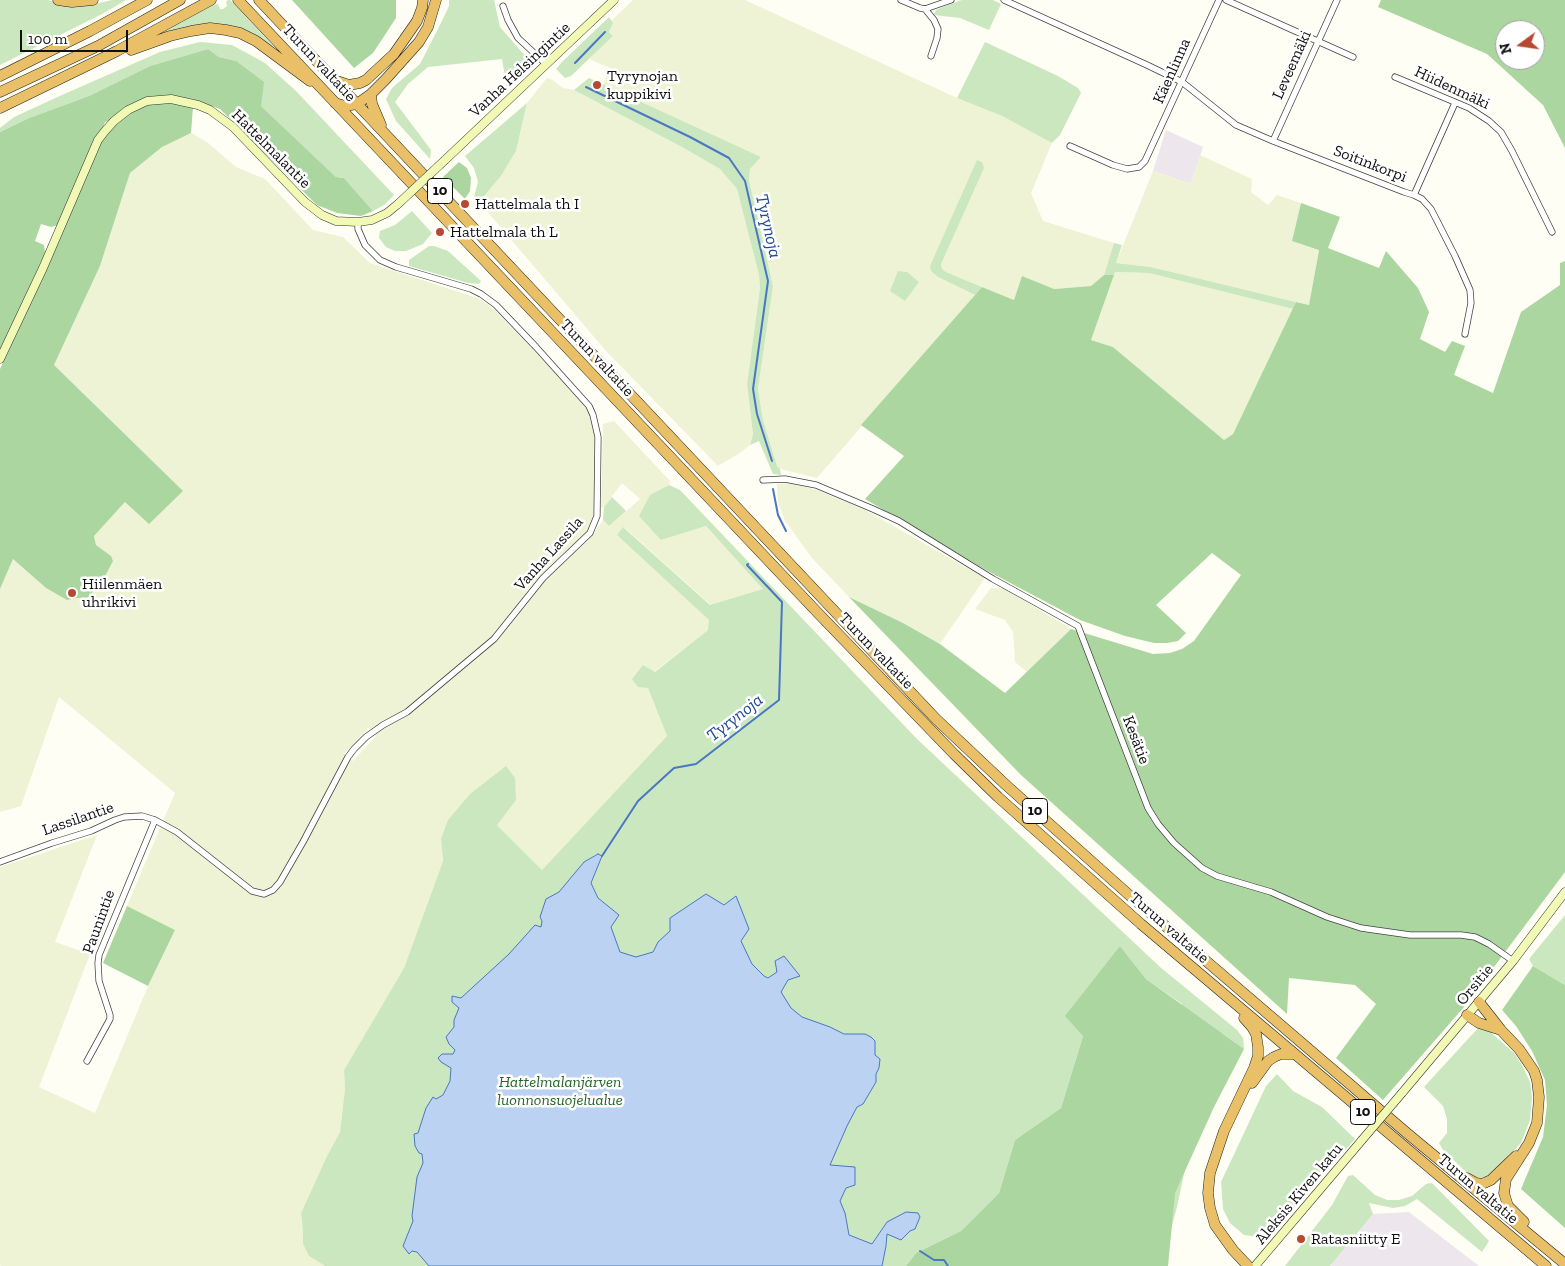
<!DOCTYPE html>
<meta charset="utf-8">
<style>
body{margin:0}
#map{position:relative;width:1565px;height:1266px;overflow:hidden;background:#fefef4;font-family:"Zilla Slab",serif}
canvas{display:block}
.north{position:absolute;left:1495px;top:20px;width:50px;height:50px;box-sizing:border-box;background:#fff;border:1px solid #9f9f9f;border-radius:50%;rotate:256deg;font-size:14px;font-weight:700;line-height:20px;text-align:center;color:#101010}
.north::after{content:'';display:block;margin:auto;width:18px;height:22px;background:#b64932;clip-path:polygon(50% 0,100% 100%,50% 72%,0 100%)}
.scale{position:absolute;left:20px;top:30px;width:108px;height:22px;box-sizing:border-box;border:2px solid #101010;border-top:0;padding-left:6px;font-size:15px;line-height:18px;white-space:nowrap;color:#101010;-webkit-text-stroke:4px #fff;paint-order:stroke}
</style>
<div id="map">
<canvas width="1565" height="1266"></canvas>
<div class="north">N</div>
<div class="scale">100 m</div>
</div>
<script>
const ctx = document.querySelector('canvas').getContext('2d');
ctx.lineJoin = 'round';
function paint(path, color) { ctx.fillStyle = color; ctx.fill(path, 'evenodd'); }
const toPath = rows => new Path2D(rows.map(r => 'M' + r).join(''));
function strokePath(path, color, width, dash) { ctx.strokeStyle = color; ctx.lineWidth = width; ctx.lineCap = dash ? 'butt' : 'round'; ctx.setLineDash(dash || []); ctx.stroke(path); }
function drawText(font, color, halo, rows, align = 'center') {
  ctx.font = font + ' "Zilla Slab",serif'; ctx.lineWidth = 5; ctx.setLineDash([]); ctx.textBaseline = 'middle'; ctx.strokeStyle = halo; ctx.fillStyle = color; for (const [text, x, y, turn = 0] of rows) {
    ctx.save(); ctx.translate(x, y); ctx.rotate((+turn || 0) * Math.PI / 180); ctx.textAlign = isNaN(turn) ? turn : align; if (halo) ctx.strokeText(text, 0, 0); ctx.fillText(text, 0, 0); ctx.restore();
  }
}
const industrial = toPath([
 [1166,130,1203,147,1191,184,1153,171],
 [1409,1212,1479,1266,1330,1266,1373,1214]
]);
const farmland = toPath([
 [633,0,745,0,957,98,1002,116,1052,143,1031,193,1043,221,1114,243,1104,275,1091,286,1054,289,1022,277,1014,300,946,272,942,269,941,264,930,266,938,277,975,295,817,478,780,469,777,466,763,420,758,389,773,286,749,180,750,169,761,157,603,85,610,68,589,59,613,36,609,32,613,23,611,21],
 [547,78,551,79,563,88,574,90,680,146,720,169,737,189,759,275,760,288,747,384,753,434,750,445,740,453,718,466,606,351,479,202,501,176,516,151,527,103],
 [191,133,207,142,236,167,265,179,313,230,343,237,370,263,480,299,495,310,577,396,593,417,595,437,594,516,586,535,571,548,562,554,526,592,531,598,546,577,588,541,603,520,609,526,640,499,622,483,604,507,601,508,603,424,614,421,670,481,669,485,650,496,661,540,706,526,764,589,711,605,624,527,617,535,710,620,708,630,654,672,643,665,648,688,667,736,542,870,497,825,441,839,443,861,404,968,344,1070,345,1088,340,1132,327,1156,301,1213,303,1233,303,1244,309,1256,325,1266,1,1266,0,1265,0,867,97,835,55,942,90,954,39,1087,95,1113,148,986,175,930,127,906,175,793,59,697,21,806,0,812,0,589,13,559,46,588,67,600,78,598,87,599,100,582,103,580,111,556,96,545,94,536,125,502,182,491,54,365,100,266,130,173,162,147],
 [368,728,376,736,353,761,344,754],
 [1200,155,1252,179,1251,192,1268,205,1277,195,1301,203,1292,241,1319,249,1309,305,1151,267,1116,263,1153,171,1191,184],
 [1115,272,1149,273,1293,309,1233,434,1224,440,1113,347,1091,340],
 [790,483,817,490,865,510,985,578,940,644,903,623,849,597,812,558,785,521,778,502,777,484],
 [991,588,1003,588,1071,629,1027,672,1015,662,1013,632,1005,620,975,609]
]);
const green = toPath([
 [0,0,48,0,61,4,87,6,112,0,126,0,102,14,0,65],
 [228,0,230,0,273,46,272,47,236,28,158,35,159,33,207,6,218,4,220,9,223,9,227,6,226,2],
 [449,0,494,0,500,27,527,58,528,69,507,88,502,59,428,67,408,84,395,102,431,150,430,159,396,121,386,99,392,88,420,64,441,23,449,6],
 [962,0,993,0,1001,4,989,30,960,18,934,15,936,10,943,7],
 [609,17,613,23,609,32,613,36,571,76,565,78,556,69,562,62],
 [200,42,232,45,265,63,296,91,394,195,384,205,373,211,344,178,336,177,261,106,236,61,219,57,208,49,150,66,89,96,29,118,0,132,0,128,14,117,62,95,160,52],
 [985,42,1058,76,1078,88,1081,93,1060,135,1052,143,1002,116,957,98],
 [589,78,761,157,750,169,749,180,773,286,758,389,763,420,777,466,780,469,781,475,773,474,759,441,750,445,753,434,747,384,760,288,759,275,737,189,720,169,680,146,574,90],
 [527,103,516,151,501,176,479,202,474,197,478,182,474,168,465,156],
 [977,160,982,162,984,168,941,264,942,269,946,272,982,287,975,295,938,277,931,271,930,266],
 [412,211,432,233,423,244,406,251,395,251,386,247,379,238,380,231,395,225],
 [1114,243,1122,245,1116,263,1151,267,1296,302,1293,309,1149,273,1115,272,1114,275,1104,275],
 [429,246,434,246,448,251,481,281,479,284,468,283,409,266,409,260],
 [898,271,907,272,919,282,905,301,890,291],
 [669,485,680,490,917,739,1126,935,1160,967,1237,1030,1243,1038,1244,1049,1223,1034,1192,1136,1177,1207,1161,1266,1182,1004,1146,979,1120,946,1083,1036,1061,1108,1015,1140,999,1193,961,1231,916,1253,906,1266,882,1266,886,1246,887,1234,901,1240,910,1231,887,1222,872,1244,849,1235,845,1213,832,1233,862,1266,325,1266,309,1256,303,1244,303,1233,301,1213,327,1156,340,1132,345,1088,344,1070,404,968,443,861,441,839,448,820,470,794,506,766,515,778,516,800,497,825,542,870,667,736,648,688,638,687,632,679,643,665,655,672,708,630,709,620,617,535,623,527,710,605,763,589,706,526,661,540,639,516,650,495],
 [597,854,602,856,591,883,598,898,618,915,599,920,584,862],
 [612,497,626,511,609,526,603,520,604,507],
 [1565,915,1565,985,1533,966,1529,959],
 [1479,1027,1486,1028,1515,1054,1523,1067,1530,1082,1532,1097,1530,1120,1521,1143,1491,1176,1480,1178,1475,1177,1465,1171,1443,1150,1439,1143,1447,1133,1447,1119,1443,1106,1424,1087],
 [1277,1074,1293,1091,1322,1107,1355,1139,1269,1236,1260,1237,1244,1235,1230,1223,1223,1209,1221,1182,1266,1086],
 [1353,1175,1375,1195,1387,1200,1399,1200,1412,1196,1426,1184,1432,1183,1489,1241,1482,1252,1417,1199,1405,1206,1393,1208,1369,1203,1373,1214,1330,1266,1285,1266,1332,1205,1348,1176]
]);
const forest = toPath([
 [292,0,396,0,396,18,373,53,354,68],
 [1381,0,1565,0,1565,148,1543,105,1487,54,1378,7],
 [1505,30,1535,30,1535,60,1505,60],
 [208,49,219,57,236,61,264,82,261,106,336,177,344,178,373,211,361,216,337,213,317,205,220,109,192,99,172,96,154,97,135,102,125,107,111,120,105,122,103,128,95,139,58,225,51,227,41,224,35,241,44,245,45,253,0,351,0,132,29,118,89,96,150,66],
 [163,102,193,107,191,133,162,147,130,173,100,266,54,365,183,491,149,524,125,502,94,536,96,545,111,556,113,561,103,580,100,582,87,599,78,598,67,600,46,588,13,559,0,589,0,369,49,262,94,157,105,135,125,117,135,111,143,106],
 [459,162,467,168,471,178,470,191,465,199,443,177],
 [1301,203,1340,217,1328,248,1379,268,1386,251,1418,288,1429,312,1420,339,1445,352,1452,341,1465,346,1454,375,1493,393,1521,312,1560,285,1560,263,1565,261,1565,872,1464,1007,1383,1100,1336,1058,1376,1004,1355,985,1289,978,1287,1014,1021,775,849,597,903,623,940,644,1005,693,1071,629,1153,654,1170,653,1182,649,1194,641,1241,575,1212,553,1156,605,1186,633,1178,641,1167,643,1154,643,1125,636,1080,620,984,569,865,499,904,456,861,425,982,287,1014,300,1022,276,1054,289,1091,286,1104,275,1114,275,1091,340,1113,347,1224,440,1233,434,1296,302,1309,305,1319,250,1292,241],
 [127,906,175,930,148,986,103,963],
 [1120,946,1146,979,1244,1049,1214,1107,1175,1193,1168,1266,906,1266,916,1253,961,1231,999,1193,1015,1140,1061,1108,1083,1036,1065,1016],
 [1533,966,1565,985,1565,1228,1521,1189,1543,1137,1547,1105,1545,1080,1532,1051,1516,1026,1502,1010]
]);
const water = toPath([
 [598,854,602,856,591,883,598,898,619,915,611,927,620,952,636,957,653,952,658,942,670,931,670,918,706,894,724,905,736,896,749,929,741,941,752,964,764,976,768,978,777,972,775,961,784,956,800,976,788,980,781,992,791,1008,802,1017,830,1027,844,1034,865,1034,871,1037,875,1041,875,1055,880,1059,879,1068,876,1074,876,1082,863,1104,857,1107,847,1126,830,1165,855,1167,855,1185,846,1188,840,1201,845,1213,849,1235,872,1244,887,1222,906,1212,918,1213,920,1217,915,1229,910,1231,901,1240,887,1234,886,1246,882,1266,429,1266,417,1252,412,1251,409,1254,403,1246,413,1221,412,1216,417,1177,423,1163,422,1154,419,1153,415,1146,414,1134,418,1133,426,1108,433,1097,436,1099,443,1095,450,1081,451,1068,441,1062,438,1058,442,1054,453,1054,455,1050,449,1044,446,1037,454,1027,454,1020,459,1008,452,1002,452,996,461,998,509,954,535,925,541,927,542,921,540,917,546,899,559,892,584,862,598,854]
]);
const stream = toPath([
 [575,63,605,32],
 [586,87,690,137,729,158,745,181,768,281,753,389,757,414,772,461],
 [773,489,778,515,786,531],
 [602,856,638,801,674,768,696,764,779,700,782,602,747,565,748,564],
 [920,1251,934,1260,944,1260,948,1266]
]);
const street = toPath([
 [901,0,920,8,925,9,951,0],
 [1004,0,1147,65,1182,82,1236,125,1273,141,1404,192,1414,195,1422,199,1431,209,1455,256,1470,290,1471,303,1465,334],
 [1226,0,1353,57],
 [503,6,508,20,518,38,546,64],
 [925,9,934,20,938,29,937,38,931,56],
 [1395,77,1469,108,1489,121,1501,132,1512,151,1552,232],
 [1273,141,1337,0],
 [1070,146,1113,165,1127,169,1139,167,1145,161,1219,0],
 [1414,195,1455,103],
 [763,480,785,479,816,485,873,509,899,521,993,579,1078,626,1148,808,1158,824,1174,843,1202,868,1217,876,1271,892,1327,917,1361,928,1410,935,1461,935,1475,937,1489,944,1513,961],
 [0,862,52,843,91,831,115,820,124,817,142,816,155,820,177,832,252,891,264,894,273,890,280,882,303,842,348,757,354,749,366,737,383,725,407,712,494,639,543,578,590,533,597,516,598,437,593,415,589,406,536,347,496,305,481,294,471,289,396,267,380,260,365,245,358,229,358,222],
 [87,1061,110,1019,110,1015,99,981,98,963,99,955,155,820]
]);
const secondary = toPath([
 [445,160,614,0],
 [0,359,43,268,98,140,105,131,114,121,128,110,147,101,171,99,198,105,210,110,233,127,305,202,322,215,336,221,358,222,372,220,387,213,398,204],
 [1402,1093,1513,961,1565,892],
 [1255,1266,1362,1140]
]);
const highway = toPath([
 [58,0,72,2,93,0],
 [238,0,817,612,954,754,998,797,1141,924,1546,1266],
 [259,0,936,719,1006,785,1128,894,1408,1134,1565,1264],
 [131,50,170,36,191,31,210,28,226,30,240,33,256,41,310,81],
 [0,76,90,31,147,0],
 [337,81,349,85,360,83,366,80,394,54,417,21,422,8,423,0],
 [0,92,98,46,180,0],
 [371,94,372,104,381,125],
 [335,103,345,106,357,104,371,94,386,79,419,42,428,27,436,0],
 [0,108,117,51,211,0],
 [1479,1002,1501,1030,1519,1049,1534,1071,1537,1080,1539,1097,1537,1123,1529,1143,1506,1179,1504,1193,1508,1206,1524,1222],
 [1467,1015,1479,1023,1501,1030],
 [1244,1018,1252,1027,1256,1034,1258,1047,1258,1056,1254,1068,1224,1131,1210,1173,1208,1193,1210,1208,1215,1225,1233,1250,1248,1266],
 [1252,1083,1268,1061,1274,1057,1281,1054,1295,1054],
 [1467,1178,1476,1183,1482,1184,1491,1180,1516,1156]
]);
const secondaryBridge = toPath([
 [398,204,445,160],
 [1362,1140,1402,1093]
]);
const markers = [
 [597,85,5,"#b64932"],
 [465,204,5,"#b64932"],
 [440,232,5,"#b64932"],
 [72,593,5,"#b64932"],
 [1301,1239,5,"#b64932"]
];
const shields = [
 [440,191,25],
 [1035,811,25],
 [1363,1112,25]
];
const shieldNames = [
 ["10",440,191],
 ["10",1035,811],
 ["10",1363,1112]
];
const streetNames = [
 ["Turun valtatie",319,63,47],
 ["Leveemäki",1292,65,-66],
 ["Vanha Helsingintie",520,70,-43],
 ["Käenlinna",1172,71,-66],
 ["Hiidenmäki",1452,88,25],
 ["Hattelmalantie",271,149,45],
 ["Soitinkorpi",1370,164,21],
 ["Turun valtatie",597,358,47],
 ["Vanha Lassila",549,554,-48],
 ["Turun valtatie",876,651,46],
 ["Kesätie",1136,740,69],
 ["Lassilantie",78,819,-19],
 ["Paunintie",99,922,-70],
 ["Turun valtatie",1169,928,41],
 ["Orsitie",1475,985,-50],
 ["Turun valtatie",1478,1189,40],
 ["Aleksis Kiven katu",1299,1194,-50]
];
const poiNames = [
 ["Tyrynojan",607,76],
 ["kuppikivi",607,94],
 ["Hattelmala th I",475,204],
 ["Hattelmala th L",450,232],
 ["Hiilenmäen",82,584],
 ["uhrikivi",82,602],
 ["Ratasniitty E",1311,1239]
];
const parkNames = [
 ["Hattelmalanjärven",560,1082],
 ["luonnonsuojelualue",560,1100]
];
const waterNames = [
 ["Tyrynoja",768,226,77],
 ["Tyrynoja",735,718,-38]
];
paint(industrial, '#eee6ed');
paint(farmland, '#eff3d5');
paint(green, '#cbe7bf');
paint(forest, '#acd6a0');
paint(water, '#bcd2f2');
strokePath(water, '#4977c3', 1);
strokePath(stream, '#4977c3', 2);
strokePath(street, '#434343', 7);
strokePath(secondary, '#323232', 9);
strokePath(highway, '#212121', 11);
strokePath(street, '#fff', 5.5);
strokePath(secondary, '#f1f9b4', 8);
strokePath(highway, '#e9c067', 10);
strokePath(secondaryBridge, '#323232', 9, []);
strokePath(secondaryBridge, '#f1f9b4', 8);
for (const [x, y, r, color] of markers) { const dot = new Path2D(); dot.arc(x, y, r, 0, 2 * Math.PI); ctx.fillStyle = color; ctx.fill(dot); strokePath(dot, '#fff', 2); }
for (const [x, y, w] of shields) { const box = new Path2D(); box.roundRect(x - w / 2, y - 12.5, w, 25, 4); ctx.fillStyle = '#fff'; ctx.fill(box); strokePath(box, '#101010', 1); }
drawText('bold 15px', '#101010', null, shieldNames);
drawText('16px', '#101010', '#fff', streetNames);
drawText('16px', '#101010', '#fff', poiNames, 'left');
drawText('italic 16px', '#246426', '#fff', parkNames);
drawText('italic 18px', '#224a99', '#fff', waterNames);
</script>
